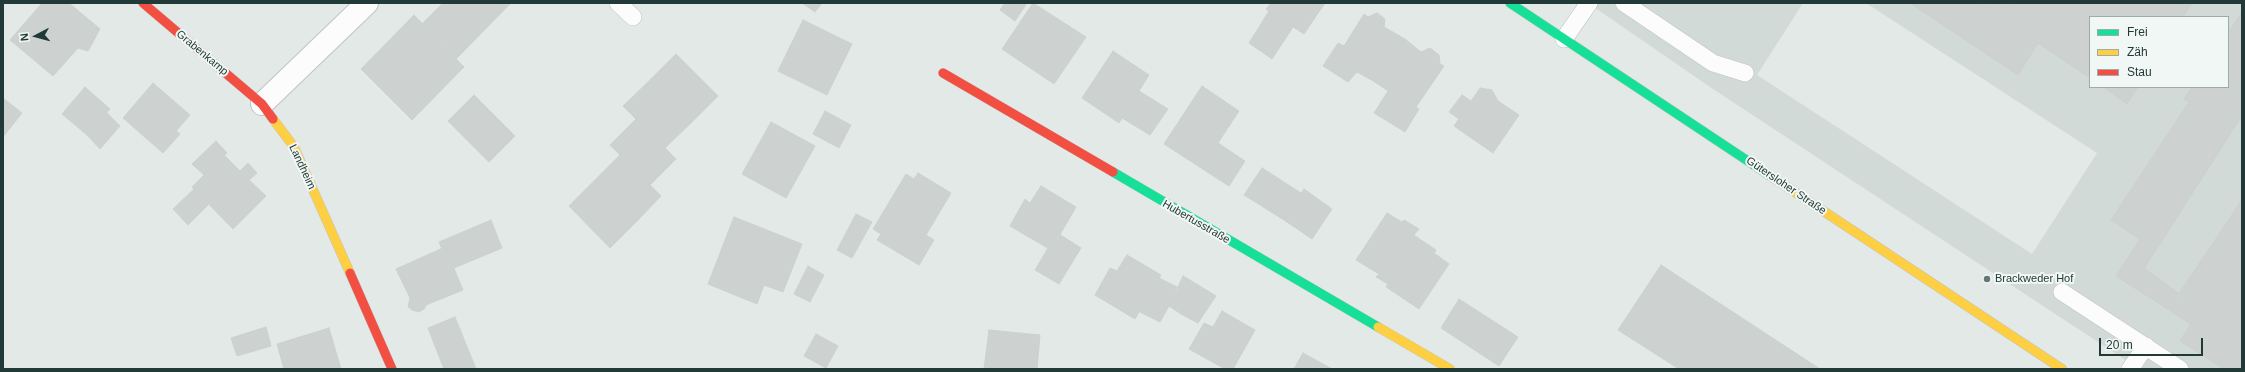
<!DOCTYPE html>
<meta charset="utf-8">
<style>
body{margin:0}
#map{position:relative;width:2245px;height:372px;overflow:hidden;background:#e3e9e7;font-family:Arial,sans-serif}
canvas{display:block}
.frame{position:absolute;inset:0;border:4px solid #223a37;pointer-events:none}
.legend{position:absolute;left:2089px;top:16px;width:140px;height:72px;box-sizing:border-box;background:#f1f7f5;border:1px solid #9eaba9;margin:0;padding:5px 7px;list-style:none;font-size:12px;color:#223a37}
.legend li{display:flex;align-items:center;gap:8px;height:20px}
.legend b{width:20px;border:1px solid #9eaba9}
.north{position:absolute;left:16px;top:16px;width:40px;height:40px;-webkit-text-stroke:3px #f1f7f5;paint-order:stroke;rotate:264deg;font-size:11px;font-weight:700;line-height:16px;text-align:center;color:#223a37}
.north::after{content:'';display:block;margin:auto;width:14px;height:18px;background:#223a37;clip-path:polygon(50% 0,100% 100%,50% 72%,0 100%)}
.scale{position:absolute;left:2099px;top:338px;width:104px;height:18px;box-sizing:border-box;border:2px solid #223a37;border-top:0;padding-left:5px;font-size:12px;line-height:14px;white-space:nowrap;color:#223a37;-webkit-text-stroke:3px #f1f7f5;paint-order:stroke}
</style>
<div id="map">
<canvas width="2245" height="372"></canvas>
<div class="frame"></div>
<ul class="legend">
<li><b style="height:5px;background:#16e098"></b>Frei</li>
<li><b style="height:5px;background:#ffcf43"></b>Zäh</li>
<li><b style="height:5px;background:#f24e42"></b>Stau</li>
</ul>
<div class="north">N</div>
<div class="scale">20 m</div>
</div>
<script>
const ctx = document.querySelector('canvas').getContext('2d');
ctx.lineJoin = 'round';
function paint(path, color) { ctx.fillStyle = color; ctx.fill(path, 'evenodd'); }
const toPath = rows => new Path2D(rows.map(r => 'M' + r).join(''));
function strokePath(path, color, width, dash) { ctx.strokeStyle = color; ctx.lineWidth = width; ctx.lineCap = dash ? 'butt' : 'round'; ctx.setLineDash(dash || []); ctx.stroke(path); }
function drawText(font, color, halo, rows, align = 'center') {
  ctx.font = font + ' Arial,sans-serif'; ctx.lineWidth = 4; ctx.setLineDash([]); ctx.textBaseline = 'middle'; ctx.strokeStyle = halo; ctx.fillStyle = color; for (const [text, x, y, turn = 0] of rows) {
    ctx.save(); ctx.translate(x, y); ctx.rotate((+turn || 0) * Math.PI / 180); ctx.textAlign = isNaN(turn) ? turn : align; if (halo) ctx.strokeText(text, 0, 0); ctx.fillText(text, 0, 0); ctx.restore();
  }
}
const built = toPath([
 [1588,3,1803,3,1757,75,2032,254,2097,153,1866,3,2242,3,2242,369,2139,369,1713,89],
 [2090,17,2228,17,2228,87,2090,87]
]);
const building = toPath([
 [42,3,69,3,100,29,88,51,78,48,53,76,10,40,42,3],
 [443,3,511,3,456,59,422,24,443,3],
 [802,3,822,3,815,12,802,3],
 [1005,3,1027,3,1015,21,1000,10,1005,3],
 [1033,3,1086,37,1054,84,1002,49,1033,3],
 [1271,3,1325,3,1304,34,1266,9,1271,3],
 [1910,3,1978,3,2038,43,2018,75,1910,3],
 [1978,3,2011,3,2001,18,1978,3],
 [2011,3,2192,3,2183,17,2090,17,2090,78,2001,18,2011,3],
 [1269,11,1293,27,1272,59,1249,43,1269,11],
 [2242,12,2242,116,2232,131,2184,99,2192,87,2228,87,2228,33,2242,12],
 [1377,13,1385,19,1384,27,1405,39,1375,82,1357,72,1348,82,1323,66,1338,43,1344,46,1364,14,1368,17,1377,13],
 [414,15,464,67,412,120,361,69,414,15],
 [803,20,852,44,827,95,778,71,803,20],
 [1405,39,1421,52,1430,48,1439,55,1440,64,1444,66,1416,107,1419,109,1405,132,1374,113,1388,91,1375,82,1405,39],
 [1113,51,1149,75,1119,123,1082,98,1113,51],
 [676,54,718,96,693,121,651,79,676,54],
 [651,79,693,121,665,148,623,106,651,79],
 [153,83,190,115,176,131,180,134,163,153,123,118,153,83],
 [1202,86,1239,111,1218,143,1245,161,1229,186,1164,144,1202,86],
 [85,87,110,109,87,135,62,114,85,87],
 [2103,87,2138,87,2127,104,2103,87],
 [1480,88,1492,90,1498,101,1519,115,1493,153,1454,126,1480,88],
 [1139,91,1168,109,1150,135,1122,118,1139,91],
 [474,95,515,136,489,162,448,121,474,95],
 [1462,95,1471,101,1459,119,1449,112,1462,95],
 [3,98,22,113,3,137,3,98],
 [2189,102,2232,131,2156,250,2111,220,2189,102],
 [825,111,851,125,839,148,813,134,825,111],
 [107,113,120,126,100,149,87,135,107,113],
 [636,119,676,159,650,185,610,145,636,119],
 [771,122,815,146,786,198,742,174,771,122],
 [216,141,227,153,204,175,192,164,216,141],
 [224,155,240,171,248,163,257,173,249,180,266,196,233,229,192,187,224,155],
 [620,155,661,196,636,222,595,180,620,155],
 [1262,168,1301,193,1284,220,1244,195,1262,168],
 [918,173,951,193,926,235,934,240,919,265,877,240,881,234,873,229,906,174,914,179,918,173],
 [595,180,636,222,610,248,569,206,595,180],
 [1041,186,1076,207,1051,250,1010,226,1025,199,1030,203,1041,186],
 [194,189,209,204,188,225,173,209,194,189],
 [1304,189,1332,209,1312,239,1284,220,1304,189],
 [2242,200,2242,338,2178,295,2242,200],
 [1387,213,1402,222,1404,220,1419,229,1414,235,1418,238,1388,284,1376,277,1379,274,1356,260,1387,213],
 [856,214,872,222,852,258,837,250,856,214],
 [734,217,802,244,783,292,764,285,757,304,708,284,734,217],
 [491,220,502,248,454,268,445,247,442,249,439,242,491,220],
 [1059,234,1081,248,1059,284,1035,270,1048,248,1051,250,1059,234],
 [1418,238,1436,250,1434,253,1449,264,1419,309,1386,287,1418,238],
 [2140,239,2156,250,2144,268,2200,309,2191,324,2116,276,2140,239],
 [445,247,463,290,426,305,424,309,419,312,412,310,408,307,410,298,396,269,445,247],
 [1127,255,1161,275,1135,319,1095,295,1110,268,1117,271,1127,255],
 [1661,265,1820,369,1679,369,1618,330,1661,265],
 [808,266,824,275,810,302,794,294,808,266],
 [1183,276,1198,285,1181,314,1169,306,1183,276],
 [1159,278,1179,288,1160,322,1140,312,1159,278],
 [1198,285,1216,296,1198,323,1181,314,1198,285],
 [1459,299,1518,337,1499,366,1441,328,1459,299],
 [2200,309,2242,338,2242,369,2224,369,2180,341,2200,309],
 [1222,311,1255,330,1233,369,1225,369,1189,349,1204,323,1213,327,1222,311],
 [455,317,476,369,444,369,428,328,455,317],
 [266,327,271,346,237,356,231,338,266,327],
 [329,328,341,369,284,369,277,344,329,328],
 [989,330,1040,335,1037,369,984,369,989,330],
 [816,334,838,346,826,368,804,356,816,334],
 [1303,353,1332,369,1294,369,1303,353]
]);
const lane = toPath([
 [618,3,633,17],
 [1624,3,1713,63,1745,73],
 [1564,39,1589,3],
 [2062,292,2180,369],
 [2130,369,2146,346]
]);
const street = toPath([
 [262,104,367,3]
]);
const fast = toPath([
 [1510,3,1772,177],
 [1113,172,1378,327]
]);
const slow = toPath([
 [273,119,294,147,350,273],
 [1772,177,2062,369],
 [1378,327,1450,369]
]);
const jam = toPath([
 [143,3,262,104,273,119],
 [943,73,1113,172],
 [350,273,392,369]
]);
const markers = [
 [1987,279,4,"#667775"]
];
const streetNames = [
 ["Grabenkamp",202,53,40],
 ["Landheim",302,167,65],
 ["Gütersloher Straße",1786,186,34],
 ["Hubertusstraße",1196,222,30]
];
const poiNames = [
 ["Brackweder Hof",1995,279]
];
paint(built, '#d1dad7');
paint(building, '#cdd2d1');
strokePath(building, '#ccd1d0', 1);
strokePath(lane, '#c0c5c4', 18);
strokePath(street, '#c0c5c4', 24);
strokePath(fast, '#bfc6c4', 10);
strokePath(slow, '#bfc6c4', 10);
strokePath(jam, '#bfc6c4', 10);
strokePath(lane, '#fbfcfb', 17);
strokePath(street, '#fbfcfb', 22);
strokePath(fast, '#16e098', 9);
strokePath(slow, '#ffcf43', 9);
strokePath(jam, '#f24e42', 9);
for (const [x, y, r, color] of markers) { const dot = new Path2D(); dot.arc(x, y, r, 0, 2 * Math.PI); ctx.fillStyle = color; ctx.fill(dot); strokePath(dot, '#f1f7f5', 1.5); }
drawText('11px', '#223a37', '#f1f7f5', streetNames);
drawText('11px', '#223a37', '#f1f7f5', poiNames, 'left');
</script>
